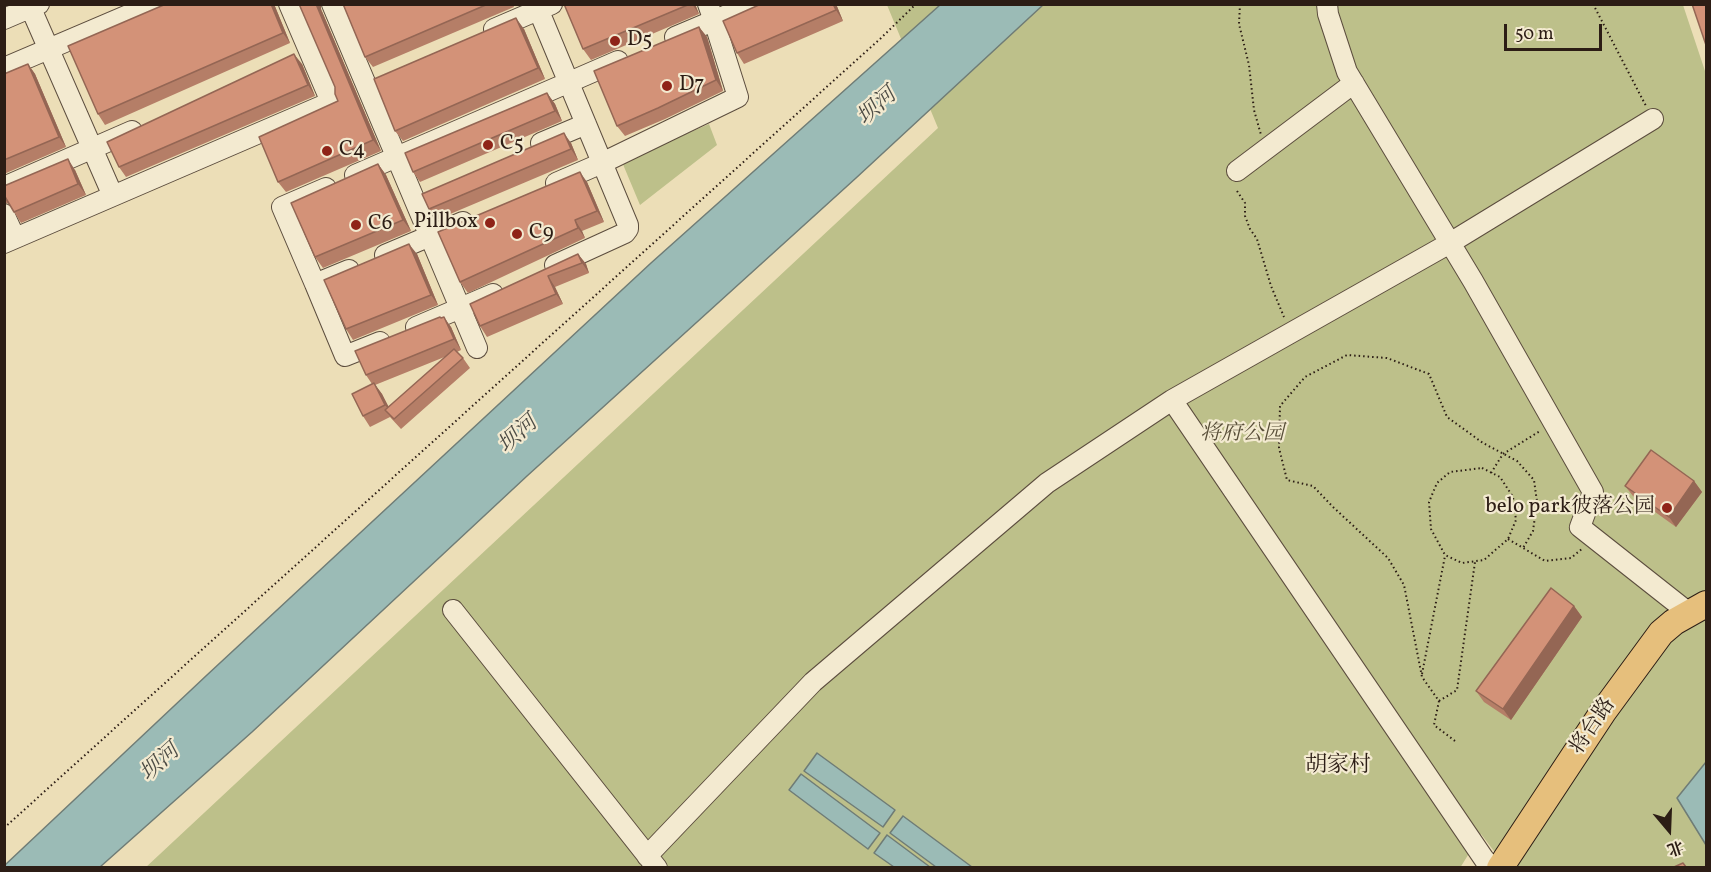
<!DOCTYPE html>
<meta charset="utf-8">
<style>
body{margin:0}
#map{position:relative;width:1711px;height:872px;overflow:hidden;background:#ecdeb7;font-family:Vollkorn,"Noto Serif SC",serif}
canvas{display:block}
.frame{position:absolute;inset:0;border:6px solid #2c1d15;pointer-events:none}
.north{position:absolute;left:1639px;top:800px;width:60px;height:60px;-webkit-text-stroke:4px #f3ead0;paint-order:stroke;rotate:161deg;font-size:16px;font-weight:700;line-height:24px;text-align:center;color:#2c1d15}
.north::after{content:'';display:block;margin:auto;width:21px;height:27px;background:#2c1d15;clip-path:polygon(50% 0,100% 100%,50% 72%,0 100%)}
.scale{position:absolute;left:1504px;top:24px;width:98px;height:27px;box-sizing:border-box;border:3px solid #2c1d15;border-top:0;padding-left:8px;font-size:18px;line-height:21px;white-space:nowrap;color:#2c1d15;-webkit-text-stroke:4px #f3ead0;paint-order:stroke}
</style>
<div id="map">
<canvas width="1711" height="872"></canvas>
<div class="frame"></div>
<div class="north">北</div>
<div class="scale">50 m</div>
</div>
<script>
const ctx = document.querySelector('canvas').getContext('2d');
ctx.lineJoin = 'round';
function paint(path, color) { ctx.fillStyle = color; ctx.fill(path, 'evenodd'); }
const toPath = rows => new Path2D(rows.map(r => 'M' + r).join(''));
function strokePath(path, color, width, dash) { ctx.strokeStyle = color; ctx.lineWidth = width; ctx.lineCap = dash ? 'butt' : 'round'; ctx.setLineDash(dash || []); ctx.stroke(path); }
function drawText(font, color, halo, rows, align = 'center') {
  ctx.font = font + ' Vollkorn,"Noto Serif SC",serif'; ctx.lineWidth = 4.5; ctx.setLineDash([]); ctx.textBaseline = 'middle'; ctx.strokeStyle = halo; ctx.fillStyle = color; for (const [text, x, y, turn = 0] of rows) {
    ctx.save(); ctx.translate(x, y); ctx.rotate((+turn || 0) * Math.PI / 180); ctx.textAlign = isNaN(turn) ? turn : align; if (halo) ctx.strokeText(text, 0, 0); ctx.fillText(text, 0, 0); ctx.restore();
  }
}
const green = toPath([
 [887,5,1683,5,1706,74,1706,867,1506,867,1481,834,1460,868,145,868,938,128],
 [709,124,717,145,640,205,622,162]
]);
const water = toPath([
 [940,5,1043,5,856,178,527,476,252,732,100,867,5,867,5,865,207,675,651,263,940,5],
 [817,753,895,810,883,827,804,771,817,753],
 [1706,762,1706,845,1677,798,1706,762],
 [801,774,880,833,868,849,789,790,801,774],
 [903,816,972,867,936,867,890,833,903,816],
 [887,835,930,867,894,867,874,853,887,835]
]);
const path = toPath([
 [1240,4,1239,24,1249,65,1254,110,1261,135],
 [1593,4,1646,106],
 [1237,191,1245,203,1245,216,1250,229,1257,239,1271,286,1284,317],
 [1482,468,1500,477,1513,497,1516,520,1508,539,1484,560,1462,563,1445,555,1431,529,1429,502,1437,483,1450,472,1482,468],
 [1491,473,1503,454,1540,431],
 [1508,539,1545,561,1571,558,1583,548],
 [1422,674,1445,556],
 [1439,701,1457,690,1475,562],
 [1455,741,1434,725,1439,701,1422,677,1404,585,1388,558,1333,507,1313,486,1287,480,1279,448,1280,406,1305,377,1347,355,1387,358,1429,374,1447,417,1483,443,1517,461,1534,480,1537,502,1533,531,1523,548],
 [4,828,881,38,916,4]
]);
const minor = toPath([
 [29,4,113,196],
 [332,4,477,348],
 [536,4,628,225,628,229,625,233,555,265],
 [1327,4,1328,14,1347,72,1473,281,1593,492,1580,527,1689,613],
 [4,19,39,4],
 [494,29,552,4],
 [675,37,753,4],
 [4,68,154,4],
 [541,143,586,124],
 [1237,171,1354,83],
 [355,175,618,61],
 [556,183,602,163,738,97,714,21,708,4],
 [4,187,132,131],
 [326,188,282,207,315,284,349,270],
 [4,214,15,238],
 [4,243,331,102,289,4],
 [385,255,463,222],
 [315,284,345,356,380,342],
 [416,327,493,294],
 [1172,400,1484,859,1492,868],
 [453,610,657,868],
 [647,856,813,682,1047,483,1172,400,1450,243,1653,119]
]);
const major = toPath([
 [1500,868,1603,712,1661,633,1674,622,1706,604]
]);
const wall = toPath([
 [166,4,274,4,290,43,105,125,98,114],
 [343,4,513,4,514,7,373,67,365,57],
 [564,4,695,4,699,14,591,60,583,49],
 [761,4,836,4,843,21,744,64,737,53],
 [321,9,381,151,286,192,278,182,338,101],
 [699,27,707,37,723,91,665,119,625,136,617,126],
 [524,29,545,79,403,141,395,131],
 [28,64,35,74,66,147,4,174,4,74],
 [302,64,315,96,126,177,119,167],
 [547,93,555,104,562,121,420,182,413,172],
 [571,143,578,160,436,220,429,209],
 [378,164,386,175,411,231,323,268,315,257],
 [75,170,86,195,21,223,9,204,4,202,4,186],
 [587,182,604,222,582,231,585,238,468,293,460,282],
 [417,254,438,305,353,340,346,329],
 [578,254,586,264,589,273,555,287,563,304,487,337,480,326],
 [441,318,451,327,461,350,457,352,463,358,470,368,401,429,390,417,370,427,363,416,372,384,366,375],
 [447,356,388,407,382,394,375,385],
 [1694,481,1702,492,1676,527,1633,496,1625,486],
 [1574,606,1582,617,1511,720,1484,702,1476,691]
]);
const shadedWall = toPath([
 [271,4,274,4,290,43,283,33],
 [316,4,321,4,321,9,381,151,373,140],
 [692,4,695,4,699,14],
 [833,4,836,4,843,21,836,10],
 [516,18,524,29,545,79,538,68],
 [699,27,707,37,723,91,716,80],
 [294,54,302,64,315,96,308,85],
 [28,64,35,74,66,147,59,137],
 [547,93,555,104,562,121,555,111],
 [564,133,571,143,578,160,571,149],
 [68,159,75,170,86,195,78,184],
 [378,164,386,175,411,231,403,220],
 [580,172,587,182,604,222,597,211],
 [575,220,582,231,585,238,578,228],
 [409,244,417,254,438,305,431,295],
 [578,254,586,264,589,273,582,263],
 [548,276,555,287,563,304,556,294],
 [444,317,451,327,461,350,454,339],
 [374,383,382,394,393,415,385,405],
 [1694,481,1702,492,1676,527,1669,517],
 [1574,606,1582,617,1511,720,1503,709]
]);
const building = toPath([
 [166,4,271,4,283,33,98,114,68,46,166,4],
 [299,4,316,4,373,140,278,182,259,137,338,101,335,94,335,87,299,4],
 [343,4,488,4,365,57,343,4],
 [564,4,690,4,583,49,564,4],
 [761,4,833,4,836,10,737,53,723,21,761,4],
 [1692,4,1707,4,1707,48,1692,4],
 [516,18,538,68,395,131,374,79,516,18],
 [699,27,716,80,658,108,617,126,594,71,699,27],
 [294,54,308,85,119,167,107,142,294,54],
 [28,64,59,137,4,160,4,74,28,64],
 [547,93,555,111,413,172,405,153,547,93],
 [564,133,571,149,429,209,422,194,564,133],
 [68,159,78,184,14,212,4,195,4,186,68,159],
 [378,164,403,220,315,257,291,203,378,164],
 [580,172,597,211,575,220,578,228,460,282,438,232,580,172],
 [409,244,431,295,346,329,324,280,409,244],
 [578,254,582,263,548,276,556,294,480,326,470,304,578,254],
 [440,317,441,318,444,317,454,339,366,375,355,351,440,317],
 [454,349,463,358,394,419,385,410,454,349],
 [374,383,385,405,363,416,352,394,374,383],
 [1651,450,1694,481,1669,517,1625,486,1651,450],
 [1551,588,1574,606,1503,709,1476,691,1551,588],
 [1683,863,1686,867,1674,867,1683,863]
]);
const markers = [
 [615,41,6,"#8f2418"],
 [667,86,6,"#8f2418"],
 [488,145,6,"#8f2418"],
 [327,151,6,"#8f2418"],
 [490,223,6,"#8f2418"],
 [356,225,6,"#8f2418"],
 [517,234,6,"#8f2418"],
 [1667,508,6,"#8f2418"]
];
const poiNames = [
 ["D5",627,41],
 ["D7",679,86],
 ["C5",500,145],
 ["C4",339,151],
 ["Pillbox",478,223,"right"],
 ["C6",368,225],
 ["C9",529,234],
 ["belo park彼落公园",1655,508,"right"]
];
const parkNames = [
 ["将府公园",1242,435]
];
const streetNames = [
 ["将台路",1594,727,-56]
];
const waterNames = [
 ["坝河",878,108,-42],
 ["坝河",519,436,-42],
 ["坝河",161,764,-42]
];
const neighbourhoodNames = [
 ["胡家村",1338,767]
];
paint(green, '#bdc08a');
paint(water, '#9bbbb6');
strokePath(water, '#6f7c76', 1.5);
strokePath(minor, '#5c4d3e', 22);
strokePath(major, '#2c1d15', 28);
strokePath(path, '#2c1d15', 2, [1.5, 3]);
strokePath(minor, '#f3ead0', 20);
strokePath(major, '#e6bf7c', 26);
paint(wall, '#b57e67');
paint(shadedWall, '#946654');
paint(building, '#d39278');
strokePath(building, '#946654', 1.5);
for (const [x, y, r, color] of markers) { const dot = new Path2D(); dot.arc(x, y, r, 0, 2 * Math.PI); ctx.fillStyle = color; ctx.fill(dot); strokePath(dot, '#f3ead0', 2); }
drawText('21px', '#2c1d15', '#f3ead0', poiNames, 'left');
drawText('italic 21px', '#584e38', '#f3ead0', parkNames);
drawText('21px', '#2c1d15', '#f3ead0', streetNames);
drawText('italic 22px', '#4d4c45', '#f3ead0', waterNames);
drawText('22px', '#2c1d15', '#f3ead0', neighbourhoodNames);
</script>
